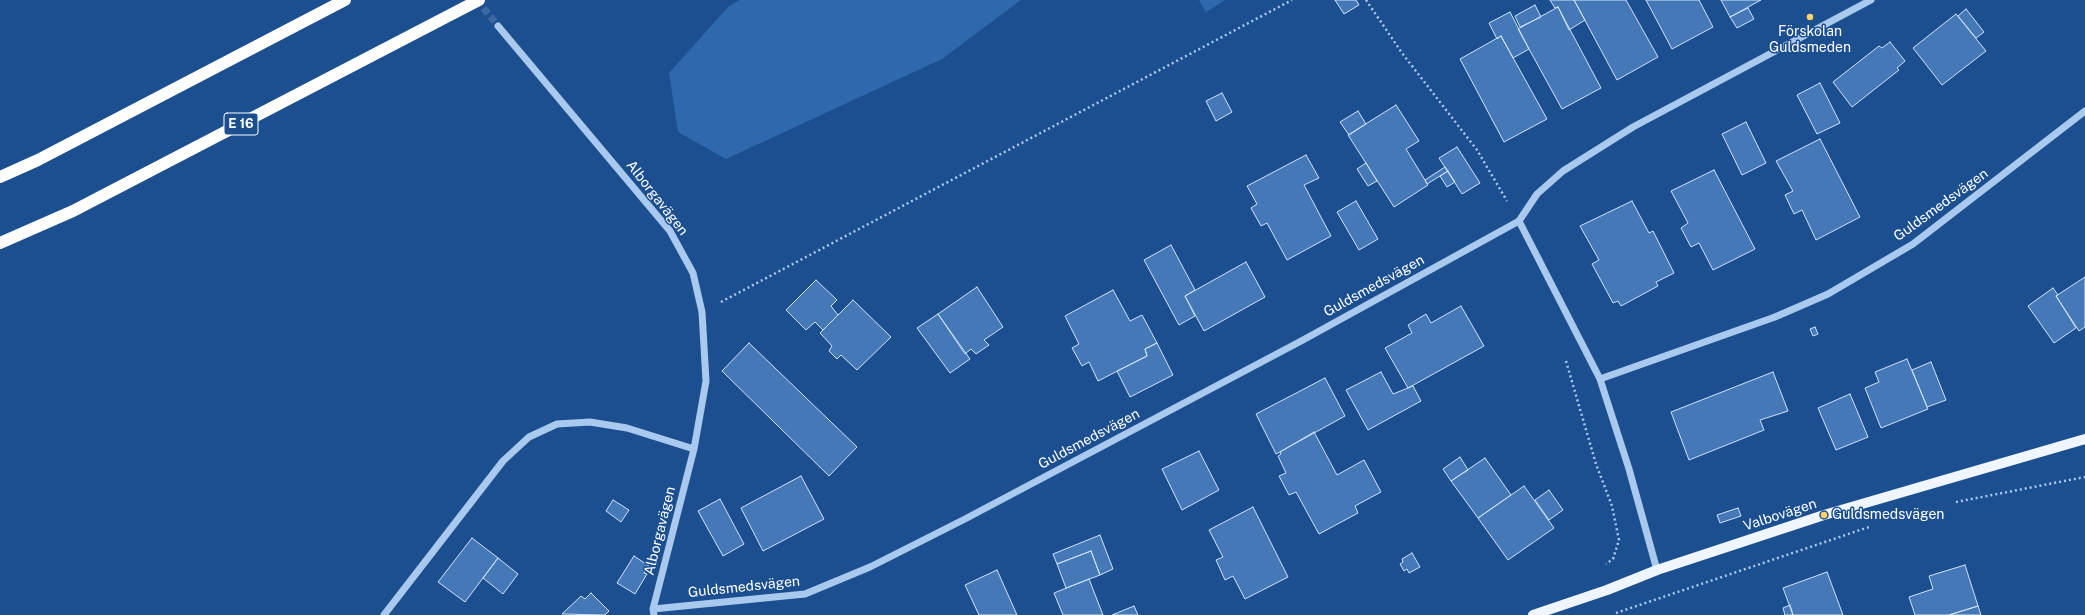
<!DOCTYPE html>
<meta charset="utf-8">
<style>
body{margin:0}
canvas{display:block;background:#1b4f8f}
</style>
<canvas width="2085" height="615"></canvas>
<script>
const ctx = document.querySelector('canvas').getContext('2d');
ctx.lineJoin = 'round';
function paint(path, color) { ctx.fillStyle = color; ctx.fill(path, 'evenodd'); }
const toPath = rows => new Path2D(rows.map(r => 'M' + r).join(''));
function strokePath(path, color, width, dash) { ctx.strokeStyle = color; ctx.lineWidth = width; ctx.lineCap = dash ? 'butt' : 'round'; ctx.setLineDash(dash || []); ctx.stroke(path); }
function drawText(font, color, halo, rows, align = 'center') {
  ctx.font = font + ' "Public Sans",sans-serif'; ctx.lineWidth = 3; ctx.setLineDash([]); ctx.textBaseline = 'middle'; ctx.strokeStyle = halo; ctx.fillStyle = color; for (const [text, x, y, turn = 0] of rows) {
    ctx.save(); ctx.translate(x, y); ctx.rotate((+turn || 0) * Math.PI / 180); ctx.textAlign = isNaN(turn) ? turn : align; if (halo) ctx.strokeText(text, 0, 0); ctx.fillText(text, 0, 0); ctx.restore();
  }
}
const green = toPath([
 [740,0,1021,0,942,59,726,159,678,132,669,73,728,7],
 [1199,0,1225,0,1206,12]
]);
const building = toPath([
 [1335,0,1356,0,1359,5,1344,14,1335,0],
 [1550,0,1574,0,1585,20,1569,30,1558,7,1555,8,1550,0],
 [1574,0,1626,0,1658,57,1617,80,1574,0],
 [1646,0,1699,0,1713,27,1672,49,1646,0],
 [1721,0,1761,0,1730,17,1721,0],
 [1535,5,1541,17,1520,27,1515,16,1535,5],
 [1558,7,1601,88,1562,109,1518,29,1558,7],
 [1748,8,1754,19,1737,28,1730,17,1748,8],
 [1966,9,1984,32,1976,38,1958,16,1966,9],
 [1510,12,1529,49,1513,58,1501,36,1497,39,1489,23,1510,12],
 [1956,14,1986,51,1942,85,1913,48,1956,14],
 [1501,36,1547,119,1504,142,1460,59,1501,36],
 [1890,42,1905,61,1897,68,1899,70,1852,107,1833,82,1879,46,1882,48,1890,42],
 [1820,83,1840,123,1817,134,1797,95,1820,83],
 [1222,93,1232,112,1216,121,1206,101,1222,93],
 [1396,105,1419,141,1406,149,1428,185,1394,207,1348,135,1396,105],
 [1358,111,1366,124,1349,135,1340,122,1358,111],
 [1746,122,1766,163,1742,175,1722,134,1746,122],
 [1820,139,1860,217,1816,240,1802,210,1794,214,1785,195,1793,191,1776,161,1820,139],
 [1457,147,1480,183,1462,194,1439,158,1457,147],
 [1306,155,1319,178,1304,185,1331,236,1287,260,1267,223,1261,226,1251,208,1257,204,1247,186,1306,155],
 [1366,163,1377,181,1368,186,1357,169,1366,163],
 [1445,167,1448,171,1427,184,1425,180,1445,167],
 [1714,170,1755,249,1713,270,1699,243,1691,247,1681,228,1688,223,1671,191,1714,170],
 [1448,171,1455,182,1447,187,1440,176,1448,171],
 [1356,201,1378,239,1359,250,1337,212,1356,201],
 [1632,201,1649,233,1653,231,1674,273,1656,282,1658,286,1621,306,1618,301,1613,303,1592,264,1599,260,1580,226,1632,201],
 [1171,245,1195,290,1185,296,1195,316,1179,325,1144,260,1171,245],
 [1246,262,1265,297,1204,331,1185,296,1246,262],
 [2085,277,2085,327,2079,331,2056,296,2085,277],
 [816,280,837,300,831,306,838,315,823,330,815,322,806,330,786,310,816,280],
 [977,287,1003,327,984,340,989,345,976,354,971,349,965,354,938,314,977,287],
 [2053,288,2058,295,2056,296,2076,328,2054,343,2028,306,2053,288],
 [1113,290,1130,321,1142,315,1157,343,1145,349,1147,356,1098,381,1089,362,1082,366,1072,348,1079,344,1065,316,1113,290],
 [853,300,891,337,857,370,841,355,837,359,829,351,832,346,820,333,853,300],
 [1461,306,1484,346,1408,388,1385,348,1412,333,1408,325,1426,314,1431,323,1461,306],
 [938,314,970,359,950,373,917,328,938,314],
 [1815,327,1818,334,1813,336,1810,329,1815,327],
 [749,343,857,447,829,476,722,371,749,343],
 [1157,343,1173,375,1130,397,1117,371,1147,356,1145,349,1157,343],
 [1907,359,1928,409,1881,428,1865,388,1879,382,1875,372,1907,359],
 [1931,362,1946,400,1927,407,1912,370,1931,362],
 [1381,372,1393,394,1413,386,1421,401,1368,430,1346,390,1381,372],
 [1773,372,1788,411,1760,420,1764,430,1689,460,1671,412,1773,372],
 [1325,378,1345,416,1276,454,1256,414,1325,378],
 [1850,394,1868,437,1836,450,1818,408,1850,394],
 [1314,432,1337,475,1364,460,1381,492,1355,506,1358,513,1319,534,1296,492,1289,495,1279,476,1286,473,1278,456,1281,454,1280,452,1314,432],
 [1199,451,1219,490,1182,510,1162,469,1199,451],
 [1460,457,1468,470,1451,481,1443,469,1460,457],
 [1485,458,1511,495,1478,518,1451,481,1485,458],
 [801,476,824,519,763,551,741,508,801,476],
 [1524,486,1554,528,1508,560,1478,518,1524,486],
 [1549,490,1563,510,1549,520,1535,500,1549,490],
 [720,499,744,544,723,556,698,511,720,499],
 [613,500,629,510,621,522,606,511,613,500],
 [1253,507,1288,577,1245,599,1233,576,1225,580,1216,560,1223,557,1209,530,1253,507],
 [1738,508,1741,516,1720,523,1717,515,1738,508],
 [1100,535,1113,569,1100,575,1091,551,1057,564,1053,554,1100,535],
 [472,538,498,558,465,602,438,582,472,538],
 [1091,551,1100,575,1066,588,1057,564,1091,551],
 [1412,553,1420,567,1409,573,1407,569,1404,571,1400,564,1403,562,1402,559,1412,553],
 [634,556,649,566,644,573,647,574,635,594,617,583,634,556],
 [498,558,518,574,503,594,483,578,498,558],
 [1965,565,1978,606,1949,615,1915,615,1909,597,1933,589,1929,576,1965,565],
 [997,570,1017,615,979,615,965,585,997,570],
 [1827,572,1843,615,1793,615,1783,588,1827,572],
 [1089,579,1103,615,1063,615,1054,593,1089,579],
 [591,593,609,611,605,615,562,614,581,596,585,599,591,593],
 [1790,605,1793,615,1785,615,1783,608,1790,605],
 [1134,606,1138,615,1112,615,1134,606],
 [1978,606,1981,615,1949,615,1978,606]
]);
const minorTunnel = toPath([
 [477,0,498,26]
]);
const path = toPath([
 [1366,0,1402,53,1477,150,1507,201],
 [721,302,1292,0],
 [1566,361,1596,464,1612,506,1619,540,1613,559,1606,564],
 [1956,502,2085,477],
 [1616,613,1869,527]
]);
const minor = toPath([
 [498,26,670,231,693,273,702,312,706,381,694,449,653,609],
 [1519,221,1537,194,1563,171,1633,127,1871,0],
 [1600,379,1775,317,1828,294,1913,244,2085,111],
 [384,615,503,461,529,437,557,424,590,422,627,428,694,449],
 [654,615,653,609,805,594,870,567,965,519,1303,340,1519,221,1600,379,1629,469,1657,570]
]);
const major = toPath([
 [1533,615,1607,590,1657,570,1824,515,2085,439]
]);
const highway = toPath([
 [0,177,38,160,345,0],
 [0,243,73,211,479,0]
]);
const markers = [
 [1810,17,4,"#ffd166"],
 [1824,515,4,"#ffd166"]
];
const shields = [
 [241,124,34]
];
const shieldNames = [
 ["E 16",241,124]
];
const poiNames = [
 ["Förskolan",1810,32],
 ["Guldsmeden",1810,48],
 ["Guldsmedsvägen",1832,515,"left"]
];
const streetNames = [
 ["Alborgavägen",657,198,52],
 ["Guldsmedsvägen",1941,205,-36],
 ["Guldsmedsvägen",1374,286,-29],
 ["Guldsmedsvägen",1089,439,-28],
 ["Valbovägen",1780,515,-18],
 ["Alborgavägen",660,531,-76],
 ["Guldsmedsvägen",744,587,-6]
];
paint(green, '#2e69ad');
paint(building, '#4478b7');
strokePath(building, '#cfe3fa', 1);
strokePath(minorTunnel, '#3d69a0', 7, [7, 3.5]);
strokePath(path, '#a9c9ee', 2.5, [2, 3]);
strokePath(minor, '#a9c9ee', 7);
strokePath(major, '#f0f6ff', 10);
strokePath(highway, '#fff', 12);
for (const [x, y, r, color] of markers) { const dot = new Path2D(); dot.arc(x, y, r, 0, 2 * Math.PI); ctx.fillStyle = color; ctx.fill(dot); strokePath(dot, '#1b4f8f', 1.5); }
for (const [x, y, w] of shields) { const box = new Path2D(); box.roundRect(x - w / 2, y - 11, w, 22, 3); ctx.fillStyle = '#1b4f8f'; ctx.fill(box); strokePath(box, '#fff', 1); }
drawText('bold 13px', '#fff', null, shieldNames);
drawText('14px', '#fff', '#1b4f8f', poiNames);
drawText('14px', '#fff', '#1b4f8f', streetNames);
</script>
